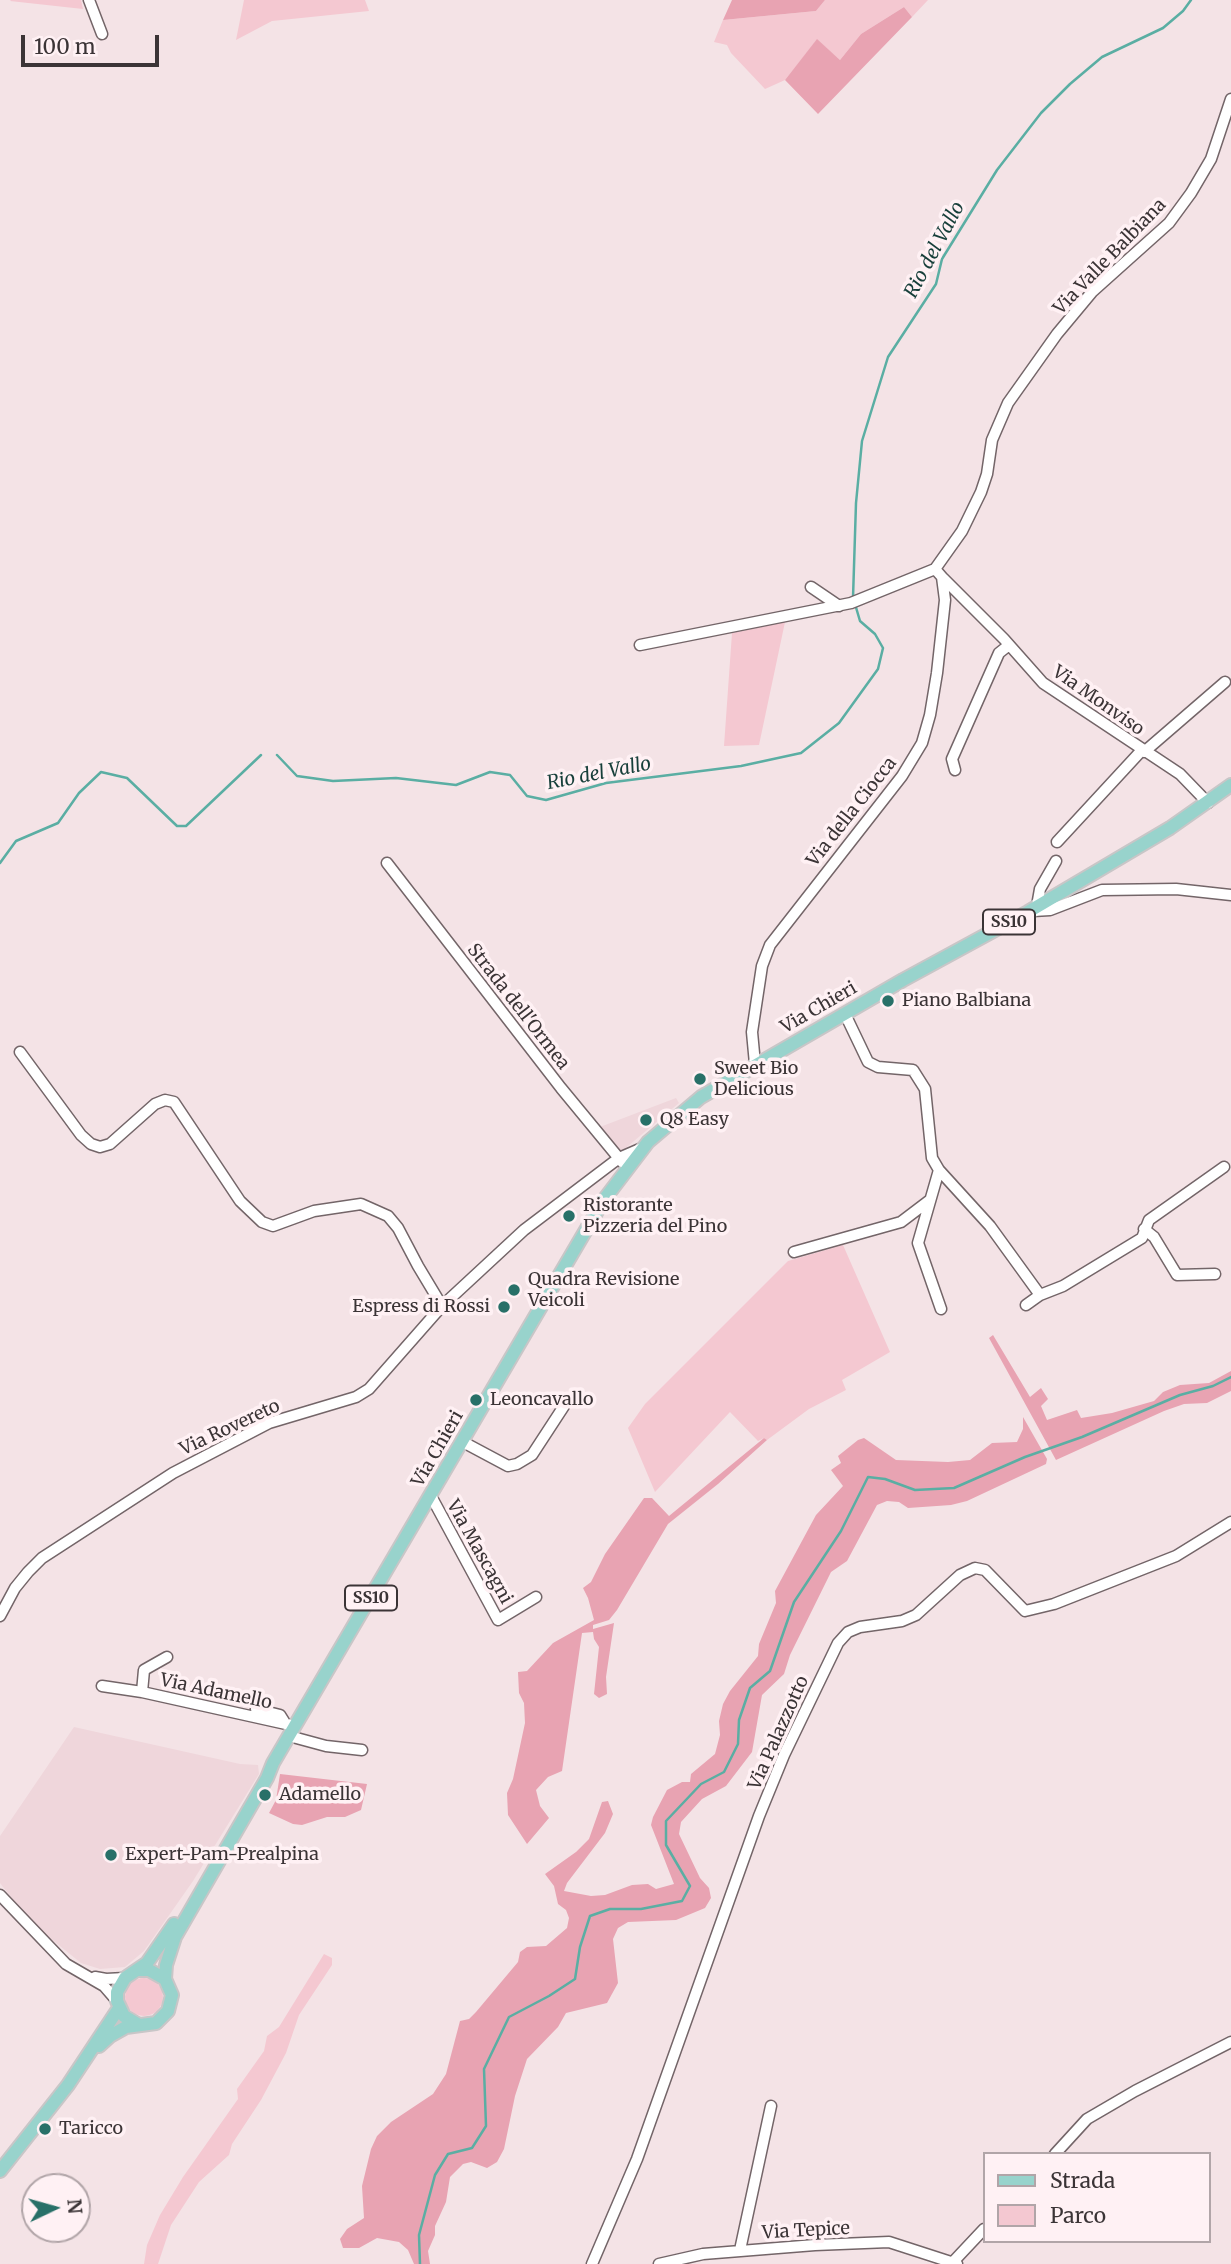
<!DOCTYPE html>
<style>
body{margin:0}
#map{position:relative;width:1231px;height:2264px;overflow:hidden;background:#f4e3e6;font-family:Merriweather,serif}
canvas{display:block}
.legend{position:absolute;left:983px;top:2152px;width:228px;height:91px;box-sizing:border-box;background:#fff1f4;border:2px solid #b1a5a8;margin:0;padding:9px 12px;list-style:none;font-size:21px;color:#3b3436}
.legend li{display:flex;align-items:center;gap:14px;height:35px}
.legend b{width:35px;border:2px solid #b1a5a8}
.north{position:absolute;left:21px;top:2173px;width:70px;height:70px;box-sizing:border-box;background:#fff1f4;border:2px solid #b1a5a8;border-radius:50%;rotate:85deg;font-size:19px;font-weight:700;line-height:28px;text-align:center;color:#3b3436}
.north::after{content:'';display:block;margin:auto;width:24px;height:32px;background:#287068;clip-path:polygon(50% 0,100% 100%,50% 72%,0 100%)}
.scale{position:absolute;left:21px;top:35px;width:138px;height:32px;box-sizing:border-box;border:4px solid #3b3436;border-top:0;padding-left:9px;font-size:21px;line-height:24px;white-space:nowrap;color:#3b3436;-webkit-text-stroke:5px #fff1f4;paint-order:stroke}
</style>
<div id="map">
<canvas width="1231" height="2264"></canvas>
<ul class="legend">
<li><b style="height:9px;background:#98d3cc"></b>Strada</li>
<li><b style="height:19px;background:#f4c8d1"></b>Parco</li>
</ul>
<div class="north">N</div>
<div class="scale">100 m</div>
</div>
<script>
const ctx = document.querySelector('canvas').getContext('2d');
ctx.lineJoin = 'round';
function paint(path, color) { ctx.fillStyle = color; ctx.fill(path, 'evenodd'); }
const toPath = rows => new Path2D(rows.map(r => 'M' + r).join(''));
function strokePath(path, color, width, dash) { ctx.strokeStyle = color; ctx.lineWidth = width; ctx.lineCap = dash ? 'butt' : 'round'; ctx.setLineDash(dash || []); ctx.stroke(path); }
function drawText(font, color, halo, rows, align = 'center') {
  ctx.font = font + ' Merriweather,serif'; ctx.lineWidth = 7; ctx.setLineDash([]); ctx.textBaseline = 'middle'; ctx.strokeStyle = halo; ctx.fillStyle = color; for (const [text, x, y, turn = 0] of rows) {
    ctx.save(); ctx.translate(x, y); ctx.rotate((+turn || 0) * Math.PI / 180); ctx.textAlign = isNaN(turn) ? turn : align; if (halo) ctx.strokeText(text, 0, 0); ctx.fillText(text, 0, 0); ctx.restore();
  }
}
const built = toPath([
 [676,1098,679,1103,621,1152,600,1127],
 [74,1727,240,1764,258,1765,259,1774,193,1881,144,1951,125,1967,100,1969,81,1963,30,1922,0,1883,0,1836]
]);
const green = toPath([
 [81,0,83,9,10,1,11,0],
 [244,0,365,0,369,11,272,21,236,40],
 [825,0,928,0,912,17,904,7,861,34,840,60,817,40,785,80,765,89,731,53,727,45,714,42,723,20,816,11],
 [785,622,759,745,724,746,732,633],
 [843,1245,890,1352,842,1380,846,1390,809,1409,767,1440,764,1438,758,1441,730,1412,655,1492,628,1428,645,1404,788,1261],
 [324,1954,332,1958,332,1965,299,2015,286,2053,261,2100,232,2144,229,2155,199,2182,171,2225,158,2264,144,2264,147,2245,160,2215,183,2177,238,2099,237,2089,264,2051,267,2036,279,2027],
 '125 1997a19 19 0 1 1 38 0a19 19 0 1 1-38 0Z'
]);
const forest = toPath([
 [732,0,825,0,816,11,723,20],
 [904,7,912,17,818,114,785,80,817,39,840,60,861,34],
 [993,1335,1030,1397,1041,1388,1048,1399,1041,1406,1047,1420,1077,1410,1081,1418,1112,1413,1154,1401,1163,1392,1180,1385,1209,1383,1231,1371,1231,1391,1207,1403,1184,1404,1164,1411,1056,1460,989,1338],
 [1023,1417,1047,1459,1046,1464,967,1501,951,1505,908,1508,899,1502,887,1501,877,1505,847,1561,831,1572,790,1655,784,1674,762,1695,752,1752,726,1786,702,1799,681,1822,679,1834,700,1878,709,1888,711,1898,705,1908,676,1920,628,1922,618,1928,613,1939,618,1983,607,2003,566,2013,558,2027,527,2059,515,2096,504,2149,497,2162,487,2168,471,2162,463,2164,450,2177,446,2202,435,2226,435,2235,428,2251,430,2264,414,2264,408,2250,399,2242,377,2238,359,2248,343,2248,340,2239,347,2229,364,2218,362,2186,371,2149,377,2136,391,2122,433,2094,446,2074,460,2021,469,2019,476,2012,518,1962,520,1952,527,1947,546,1946,567,1928,569,1918,566,1910,558,1904,554,1886,545,1874,576,1852,589,1839,602,1802,608,1801,613,1814,605,1833,567,1883,564,1891,591,1896,605,1895,632,1885,648,1884,656,1889,674,1884,651,1825,653,1817,667,1790,682,1782,690,1782,691,1774,715,1754,720,1735,719,1721,723,1704,730,1691,758,1656,759,1644,776,1603,775,1591,816,1515,843,1486,831,1470,841,1463,838,1456,858,1440,864,1438,896,1460,948,1462,970,1460,992,1443,1017,1442,1023,1429],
 [764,1438,767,1440,718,1484,668,1524,617,1610,609,1620,593,1625,593,1629,614,1623,606,1677,607,1694,599,1698,594,1694,599,1647,594,1639,593,1632,582,1633,562,1771,548,1777,536,1790,540,1806,549,1818,527,1844,508,1815,507,1793,513,1779,525,1723,524,1703,519,1693,518,1672,527,1671,553,1643,594,1620,588,1598,583,1588,591,1582,605,1554,644,1498,652,1498,669,1516],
 [280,1774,367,1784,361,1810,345,1817,327,1817,302,1825,293,1824,269,1813,276,1800]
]);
const stream = toPath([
 [853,598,856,503,862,441,888,357,936,284,942,259,997,170,1041,113,1070,84,1102,57,1163,28,1183,11,1191,0],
 [277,755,297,776,333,781,396,778,456,785,490,772,510,775,527,796,546,800,606,783,741,766,801,753,839,723,878,669,883,648,875,634,860,621,855,604],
 [0,863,16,841,58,823,79,793,101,772,127,778,177,826,186,826,261,755],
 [420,2264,419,2235,435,2175,448,2154,472,2148,486,2126,484,2069,509,2017,549,1996,575,1979,580,1947,590,1916,610,1909,641,1909,682,1901,690,1886,666,1845,666,1821,701,1784,724,1772,738,1744,739,1720,750,1688,770,1671,794,1602,841,1531,868,1477,885,1479,915,1490,954,1488,1025,1457,1082,1437,1180,1395,1213,1386,1231,1377]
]);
const minor = toPath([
 [89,0,102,34],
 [943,578,1004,639,1043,683,1180,774,1208,803],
 [811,587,839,606],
 [640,645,851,603,935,569,962,531,981,492,987,474,992,440,1008,403,1057,334,1092,292,1169,223,1191,193,1211,159,1231,99],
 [1144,752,1225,682],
 [955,770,952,759,999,653,1009,645],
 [1057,842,1142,750],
 [387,863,561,1088,622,1162],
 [1037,906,1040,889,1056,861],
 [1033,911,1050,910,1102,890,1176,889,1231,895],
 [845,1014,868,1062,878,1067,913,1070,925,1089,932,1158,939,1170,918,1243,941,1309],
 [20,1052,81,1135,91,1144,100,1147,110,1144,155,1104,165,1100,174,1102,240,1201,262,1222,273,1226,314,1211,361,1204,388,1216,398,1228,418,1266,442,1306],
 [755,1064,752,1032,762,966,770,945,902,776,922,743,930,715,937,673,945,600,942,577,935,569],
 [939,1170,990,1226,1040,1295],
 [1144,1229,1154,1237,1177,1275,1215,1274],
 [794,1252,901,1222,930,1200],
 [1026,1305,1040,1295,1063,1286,1142,1238,1149,1220,1224,1167],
 [463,1442,508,1466,517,1464,532,1455,564,1406],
 [431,1496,498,1620,536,1597],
 [0,1616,15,1588,28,1572,42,1558,173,1473,269,1423,356,1397,369,1389,442,1306,524,1230,619,1158,642,1148],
 [167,1657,144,1670,142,1692,295,1726],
 [102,1686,142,1692],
 [256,1709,280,1715,285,1723],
 [289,1736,326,1746,362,1750],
 [0,1895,66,1964,104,1986,117,2001],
 [95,1977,106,1979,125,1978],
 [1055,2154,1087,2119,1135,2091,1231,2042],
 [740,2250,771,2106],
 [953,2262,984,2229],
 [592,2264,637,2159,759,1816,784,1755,838,1643,848,1632,860,1627,902,1621,916,1615,960,1575,975,1568,985,1570,1025,1611,1054,1604,1176,1556,1231,1522],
 [659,2264,703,2254,815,2245,889,2242,957,2264]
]);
const major = toPath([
 [165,1979,166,1965,175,1937,267,1778,273,1763,603,1201,648,1142,701,1097,903,980,1028,912,1170,828,1231,785],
 [139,2025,124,2016,117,2001,117,1992,125,1978,147,1963,174,1924],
 [99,2046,110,2036,126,2027,156,2023,168,2011,172,1995,165,1979,149,1970,139,1970],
 [0,2171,68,2085,119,2008]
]);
const markers = [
 [888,1001,7,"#287068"],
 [700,1079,7,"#287068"],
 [646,1120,7,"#287068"],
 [569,1216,7,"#287068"],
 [514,1290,7,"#287068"],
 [504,1307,7,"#287068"],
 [476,1400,7,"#287068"],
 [265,1795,7,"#287068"],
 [111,1855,7,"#287068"],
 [45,2129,7,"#287068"]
];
const shields = [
 [1009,922,52],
 [371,1598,52]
];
const shieldNames = [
 ["SS10",1009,922],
 ["SS10",371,1598]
];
const streetNames = [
 ["Via Valle Balbiana",1110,257,-46],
 ["Via Monviso",1098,701,35],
 ["Via della Ciocca",852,812,-52],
 ["Strada dell'Ormea",518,1007,52],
 ["Via Chieri",819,1008,-30],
 ["Via Rovereto",230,1428,-25],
 ["Via Chieri",438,1449,-60],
 ["Via Mascagni",479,1552,61],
 ["Via Adamello",216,1692,12],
 ["Via Palazzotto",779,1733,-66],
 ["Via Tepice",806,2231,-3]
];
const poiNames = [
 ["Piano Balbiana",902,1001],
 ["Sweet Bio",714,1069],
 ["Delicious",714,1090],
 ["Q8 Easy",660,1120],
 ["Ristorante",583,1206],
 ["Pizzeria del Pino",583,1227],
 ["Quadra Revisione",528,1280],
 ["Veicoli",528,1301],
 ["Espress di Rossi",490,1307,"right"],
 ["Leoncavallo",490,1400],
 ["Adamello",279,1795],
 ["Expert-Pam-Prealpina",125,1855],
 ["Taricco",59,2129]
];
const waterNames = [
 ["Rio del Vallo",935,250,-62],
 ["Rio del Vallo",599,774,-11]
];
paint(built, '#efd6db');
paint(green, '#f4c8d1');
paint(forest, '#e8a3b2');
strokePath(stream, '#5aaea3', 2.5);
strokePath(minor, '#736568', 13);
strokePath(major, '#c8c6c7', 16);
strokePath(minor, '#fff', 10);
strokePath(major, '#98d3cc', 12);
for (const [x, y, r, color] of markers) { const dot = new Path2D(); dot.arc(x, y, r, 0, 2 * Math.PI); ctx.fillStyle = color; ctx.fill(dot); strokePath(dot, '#fff1f4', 2.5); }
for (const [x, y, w] of shields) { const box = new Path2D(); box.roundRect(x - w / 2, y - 12.5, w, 25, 5); ctx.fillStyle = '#fff1f4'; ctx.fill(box); strokePath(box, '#3b3436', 2); }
drawText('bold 16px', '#3b3436', null, shieldNames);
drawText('18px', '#3b3436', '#fff1f4', streetNames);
drawText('18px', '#3b3436', '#fff1f4', poiNames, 'left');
drawText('italic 19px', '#173f3a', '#fff1f4', waterNames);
</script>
